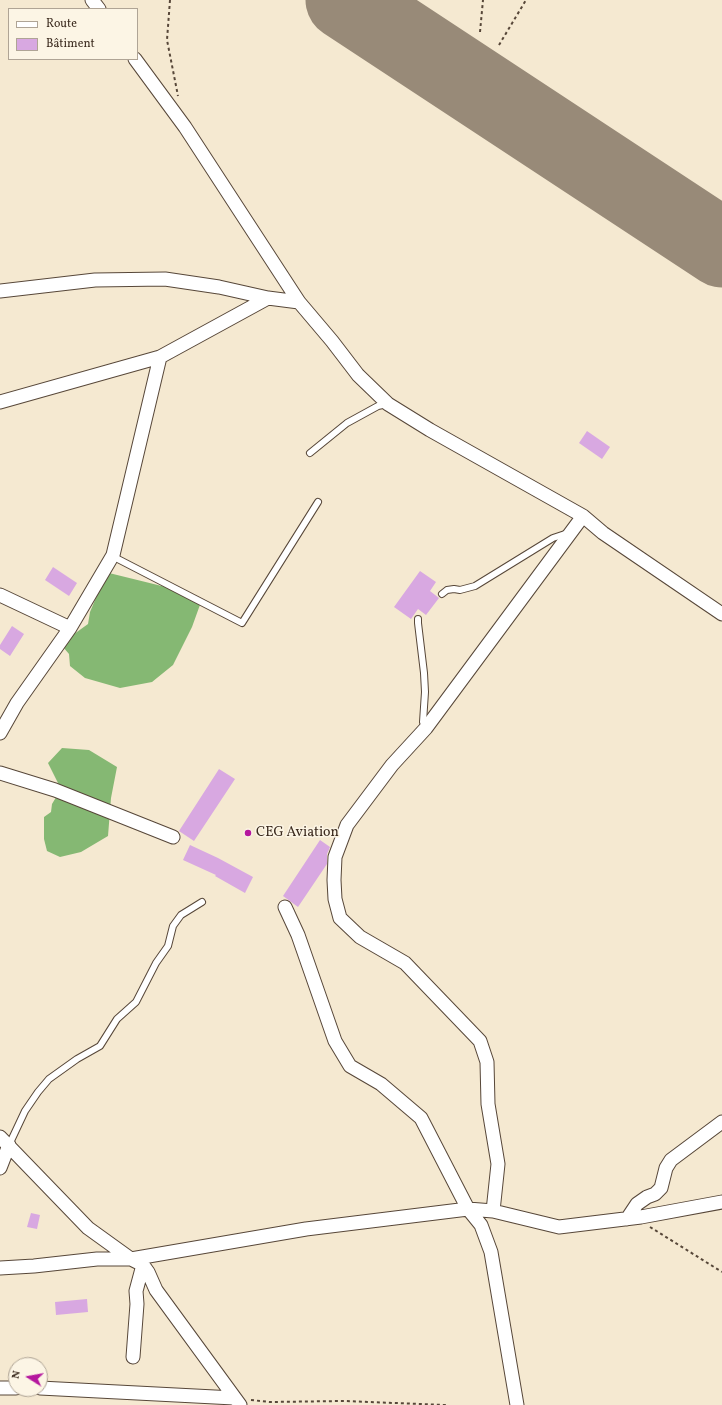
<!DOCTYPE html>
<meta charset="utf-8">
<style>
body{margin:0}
#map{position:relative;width:722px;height:1405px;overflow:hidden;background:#f5e9d1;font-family:Vollkorn,serif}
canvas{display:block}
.legend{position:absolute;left:8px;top:8px;width:130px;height:52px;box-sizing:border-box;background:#fcf5e5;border:1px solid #afa495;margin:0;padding:5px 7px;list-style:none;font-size:12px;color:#3b2a1e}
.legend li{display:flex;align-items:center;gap:8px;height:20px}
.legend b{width:20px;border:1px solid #afa495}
.north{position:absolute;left:8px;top:1357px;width:40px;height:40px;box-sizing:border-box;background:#fcf5e5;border:1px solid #afa495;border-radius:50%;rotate:281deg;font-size:11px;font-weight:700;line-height:16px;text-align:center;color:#3b2a1e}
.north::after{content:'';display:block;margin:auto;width:14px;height:18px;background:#b5179e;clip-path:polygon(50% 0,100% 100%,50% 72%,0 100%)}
</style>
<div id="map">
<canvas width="722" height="1405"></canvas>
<ul class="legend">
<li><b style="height:5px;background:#fff"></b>Route</li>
<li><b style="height:11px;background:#d8a8e1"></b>Bâtiment</li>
</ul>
<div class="north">N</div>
</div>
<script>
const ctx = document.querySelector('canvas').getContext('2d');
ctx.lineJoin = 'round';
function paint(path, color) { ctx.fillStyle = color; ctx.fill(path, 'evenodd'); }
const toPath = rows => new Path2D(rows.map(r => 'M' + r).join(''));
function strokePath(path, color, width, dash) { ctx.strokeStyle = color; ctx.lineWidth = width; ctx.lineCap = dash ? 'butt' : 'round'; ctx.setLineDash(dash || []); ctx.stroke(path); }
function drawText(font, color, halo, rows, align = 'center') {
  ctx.font = font + ' Vollkorn,serif'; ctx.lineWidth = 3; ctx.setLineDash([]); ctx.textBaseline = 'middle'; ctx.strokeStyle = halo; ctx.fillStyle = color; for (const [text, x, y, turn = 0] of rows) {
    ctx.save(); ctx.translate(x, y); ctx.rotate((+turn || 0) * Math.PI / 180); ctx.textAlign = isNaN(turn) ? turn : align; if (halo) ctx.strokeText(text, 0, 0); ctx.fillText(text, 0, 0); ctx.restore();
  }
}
const forest = toPath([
 [109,573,178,590,201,602,192,627,173,665,152,682,120,688,85,678,70,666,69,654,63,647,63,642,88,624,90,612,98,593],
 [62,748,89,750,117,767,111,798,108,836,81,852,60,857,47,851,44,839,44,817,51,812,52,804,61,789,48,763]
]);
const runway = toPath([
 [345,0,722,248]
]);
const building = toPath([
 [587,431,610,447,602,459,579,443],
 [53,567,77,583,69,596,45,580],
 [420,571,436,582,430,591,439,598,426,615,418,609,411,619,394,607],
 [12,626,24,634,10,656,0,649,0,645],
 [219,769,235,779,194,841,179,831],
 [320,840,330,847,327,854,327,864,298,907,283,896],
 [190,845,218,858,253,877,245,893,215,876,216,875,183,860],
 [31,1213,40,1215,37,1229,27,1227],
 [87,1299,88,1312,56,1315,55,1302]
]);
const path = toPath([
 [170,0,167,40,178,96],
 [480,32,483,0],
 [499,45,526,0],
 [650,1227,722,1272],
 [251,1400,270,1402,344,1401,446,1405]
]);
const lane = toPath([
 [310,453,347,423,378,406,387,404],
 [112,556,242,623,318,502],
 [442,594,447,590,454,589,460,590,475,586,553,538,568,533],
 [418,619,418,623,424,673,425,692,423,722,425,727],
 [9,1145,25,1111,38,1092,49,1079,77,1059,100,1046,117,1019,136,1002,156,963,168,946,173,926,181,915,202,902]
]);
const street = toPath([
 [92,0,99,9],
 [135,59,185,127,299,302,332,341,358,375,388,404,430,430,583,516,603,533,722,614],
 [0,291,95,280,165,279,219,287,268,298,299,302],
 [0,402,160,357,268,298],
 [0,595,70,628],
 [0,733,17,703,70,628,113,555,160,357],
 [0,773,55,790,173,837],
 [285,907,298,935,335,1041,350,1066,381,1084,421,1118,468,1209,481,1225,491,1252,517,1405],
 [0,1137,88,1228,131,1259,143,1265,148,1272,156,1290,240,1405],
 [0,1168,9,1145],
 [493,1211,498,1164,488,1104,487,1062,480,1041,405,963,360,937,340,918,335,899,334,880,335,857,347,825,392,765,426,728,583,516],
 [627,1219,637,1204,647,1197,655,1194,661,1188,666,1168,671,1160,722,1122],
 [0,1268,34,1266,97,1259,131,1259,306,1229,468,1209,493,1211,559,1227,641,1217,722,1202],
 [133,1357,137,1304,136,1291,143,1265],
 [0,1388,16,1388],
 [40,1388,234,1398]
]);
const markers = [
 [248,833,4,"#b5179e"]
];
const poiNames = [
 ["CEG Aviation",256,833]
];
paint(forest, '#85b873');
strokePath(runway, '#988a78', 79);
paint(building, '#d8a8e1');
strokePath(lane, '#574739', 8);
strokePath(street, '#574739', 15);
strokePath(path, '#574739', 2, [3, 3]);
strokePath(lane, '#fff', 6);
strokePath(street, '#fff', 13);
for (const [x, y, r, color] of markers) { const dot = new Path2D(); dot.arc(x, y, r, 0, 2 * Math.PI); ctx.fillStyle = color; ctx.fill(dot); strokePath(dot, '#fcf5e5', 1.5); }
drawText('14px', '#3b2a1e', '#fcf5e5', poiNames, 'left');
</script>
